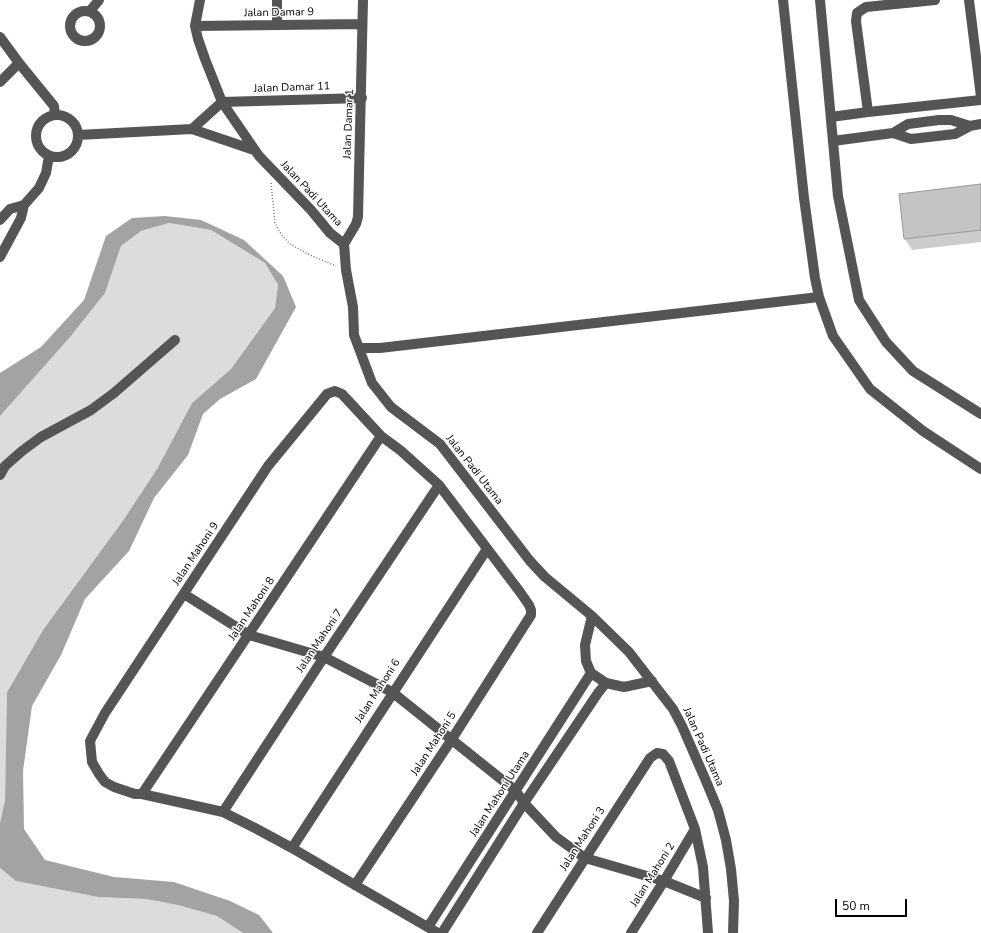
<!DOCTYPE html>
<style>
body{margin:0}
#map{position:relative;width:981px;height:933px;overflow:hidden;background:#fff;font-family:"Nunito Sans",sans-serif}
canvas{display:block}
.scale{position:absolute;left:835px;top:899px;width:72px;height:18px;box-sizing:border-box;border:2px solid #000;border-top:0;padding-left:5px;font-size:12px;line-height:14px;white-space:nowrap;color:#000;-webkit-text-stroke:3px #fff;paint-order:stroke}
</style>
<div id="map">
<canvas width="981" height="933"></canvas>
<div class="scale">50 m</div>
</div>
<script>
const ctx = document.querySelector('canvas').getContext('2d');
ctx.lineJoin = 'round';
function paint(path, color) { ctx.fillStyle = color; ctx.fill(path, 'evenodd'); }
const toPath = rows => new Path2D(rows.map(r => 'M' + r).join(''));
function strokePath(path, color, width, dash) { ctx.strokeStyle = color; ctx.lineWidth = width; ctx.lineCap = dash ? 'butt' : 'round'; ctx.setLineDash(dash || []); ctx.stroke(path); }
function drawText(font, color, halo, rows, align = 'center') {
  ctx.font = font + ' "Nunito Sans",sans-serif'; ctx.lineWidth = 3; ctx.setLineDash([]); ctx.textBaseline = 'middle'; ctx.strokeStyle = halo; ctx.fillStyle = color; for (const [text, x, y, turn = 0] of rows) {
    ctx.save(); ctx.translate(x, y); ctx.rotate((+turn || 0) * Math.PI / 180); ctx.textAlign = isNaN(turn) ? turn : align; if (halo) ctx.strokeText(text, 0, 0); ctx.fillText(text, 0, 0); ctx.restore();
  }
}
const green = toPath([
 [169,223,211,230,265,263,278,285,275,308,231,369,192,403,157,469,122,522,43,630,7,691,5,800,0,823,0,416,71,336,105,293,121,246,141,231],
 [0,868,16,881,98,897,146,899,178,905,217,916,243,933,0,933]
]);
const water = toPath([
 [165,216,201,220,244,240,283,276,296,307,256,379,220,399,203,414,188,455,154,498,129,551,85,599,61,655,32,706,23,771,24,829,45,860,114,877,174,882,230,901,259,915,273,933,243,933,217,916,178,905,146,899,98,897,16,881,0,868,0,823,5,800,7,692,43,630,122,522,157,469,192,403,231,369,275,308,278,285,265,263,211,230,169,223,141,231,121,246,105,293,71,336,0,416,0,373,41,347,84,300,106,236,132,218]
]);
const shadow = toPath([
 [981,185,981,242,912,250,905,239,900,195]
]);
const building = toPath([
 [981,184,981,230,904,239,899,194,981,184]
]);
const path = toPath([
 [271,183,275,223,281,234,290,244,310,255,336,266]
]);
const minor = toPath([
 [200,0,195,26,198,39,205,59,222,102,259,156,311,210,330,233,344,244,346,270,353,307,354,335,372,383,391,407,440,444,530,561,545,577,592,616,629,652,673,709,682,726,706,781,718,810,726,840,731,869,734,901,733,933],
 [783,0,804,198,815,278,819,297,833,336,870,389,923,431,981,469],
 [820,0,838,196,859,300,886,342,913,371,981,414],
 [935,0,866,7,857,13,856,21,868,112,981,100],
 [969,0,981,97],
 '70 26a15 15 0 1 1 30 0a15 15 0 1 1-30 0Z',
 [90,11,99,0],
 [277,24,277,0],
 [195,26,362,24],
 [0,37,19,63,54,106,55,115],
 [0,82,19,63],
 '36 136a21 21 0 1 1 42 0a21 21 0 1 1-42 0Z',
 [831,117,868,112],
 [192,129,222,102,362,98],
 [893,133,911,139,955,134,970,126,981,124],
 [78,135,192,129,254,150],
 [833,141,893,133,908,124,939,120,951,120,970,126],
 [0,220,10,209,24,205],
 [344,244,356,224,358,217,363,0],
 [0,257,21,218,24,205,39,188,46,173,49,156],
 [359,348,380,348,819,297],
 [0,475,5,466,22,451,41,437,91,410,114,393,175,340],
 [184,594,249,635,324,657,392,692,516,791,524,803,556,837,585,858,664,881,706,898],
 [592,616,585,645,586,661,591,673,606,683,624,687,652,681],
 [142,794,381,436],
 [223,812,324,657,439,485],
 [292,848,487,549],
 [355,885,452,739,531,615,531,610,529,605,520,592,439,485,400,450,381,436,342,394,335,391,327,394,268,466,105,713,90,741,92,762,99,774,105,782,114,787,135,794,142,794,223,812,255,828,292,848,355,885,438,933],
 [428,927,591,673],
 [442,933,524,803,598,693,606,683],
 [537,933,650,758,657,753,663,754,669,761,695,829,703,867,708,933],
 [631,933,664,881,695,829]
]);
const streetNames = [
 ["Jalan Damar 9",279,13,-1],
 ["Jalan Damar 11",292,88,-2],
 ["Jalan Damar 1",349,124,-88],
 ["Jalan Padi Utama",311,194,47],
 ["Jalan Padi Utama",474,470,52],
 ["Jalan Mahoni 9",196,554,-56],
 ["Jalan Mahoni 8",252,609,-56],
 ["Jalan Mahoni 7",320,641,-56],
 ["Jalan Mahoni 6",378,691,-57],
 ["Jalan Mahoni 5",434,744,-57],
 ["Jalan Padi Utama",703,747,66],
 ["Jalan Mahoni Utama",500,794,-57],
 ["Jalan Mahoni 3",583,839,-57],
 ["Jalan Mahoni 2",653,875,-58]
];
paint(green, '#dcdcdc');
paint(water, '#a3a3a3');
paint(shadow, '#0003');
paint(building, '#c4c4c4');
strokePath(building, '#999', 1);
strokePath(path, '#777', 1.5, [1, 2]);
strokePath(minor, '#555', 10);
drawText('11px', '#000', '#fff', streetNames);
</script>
